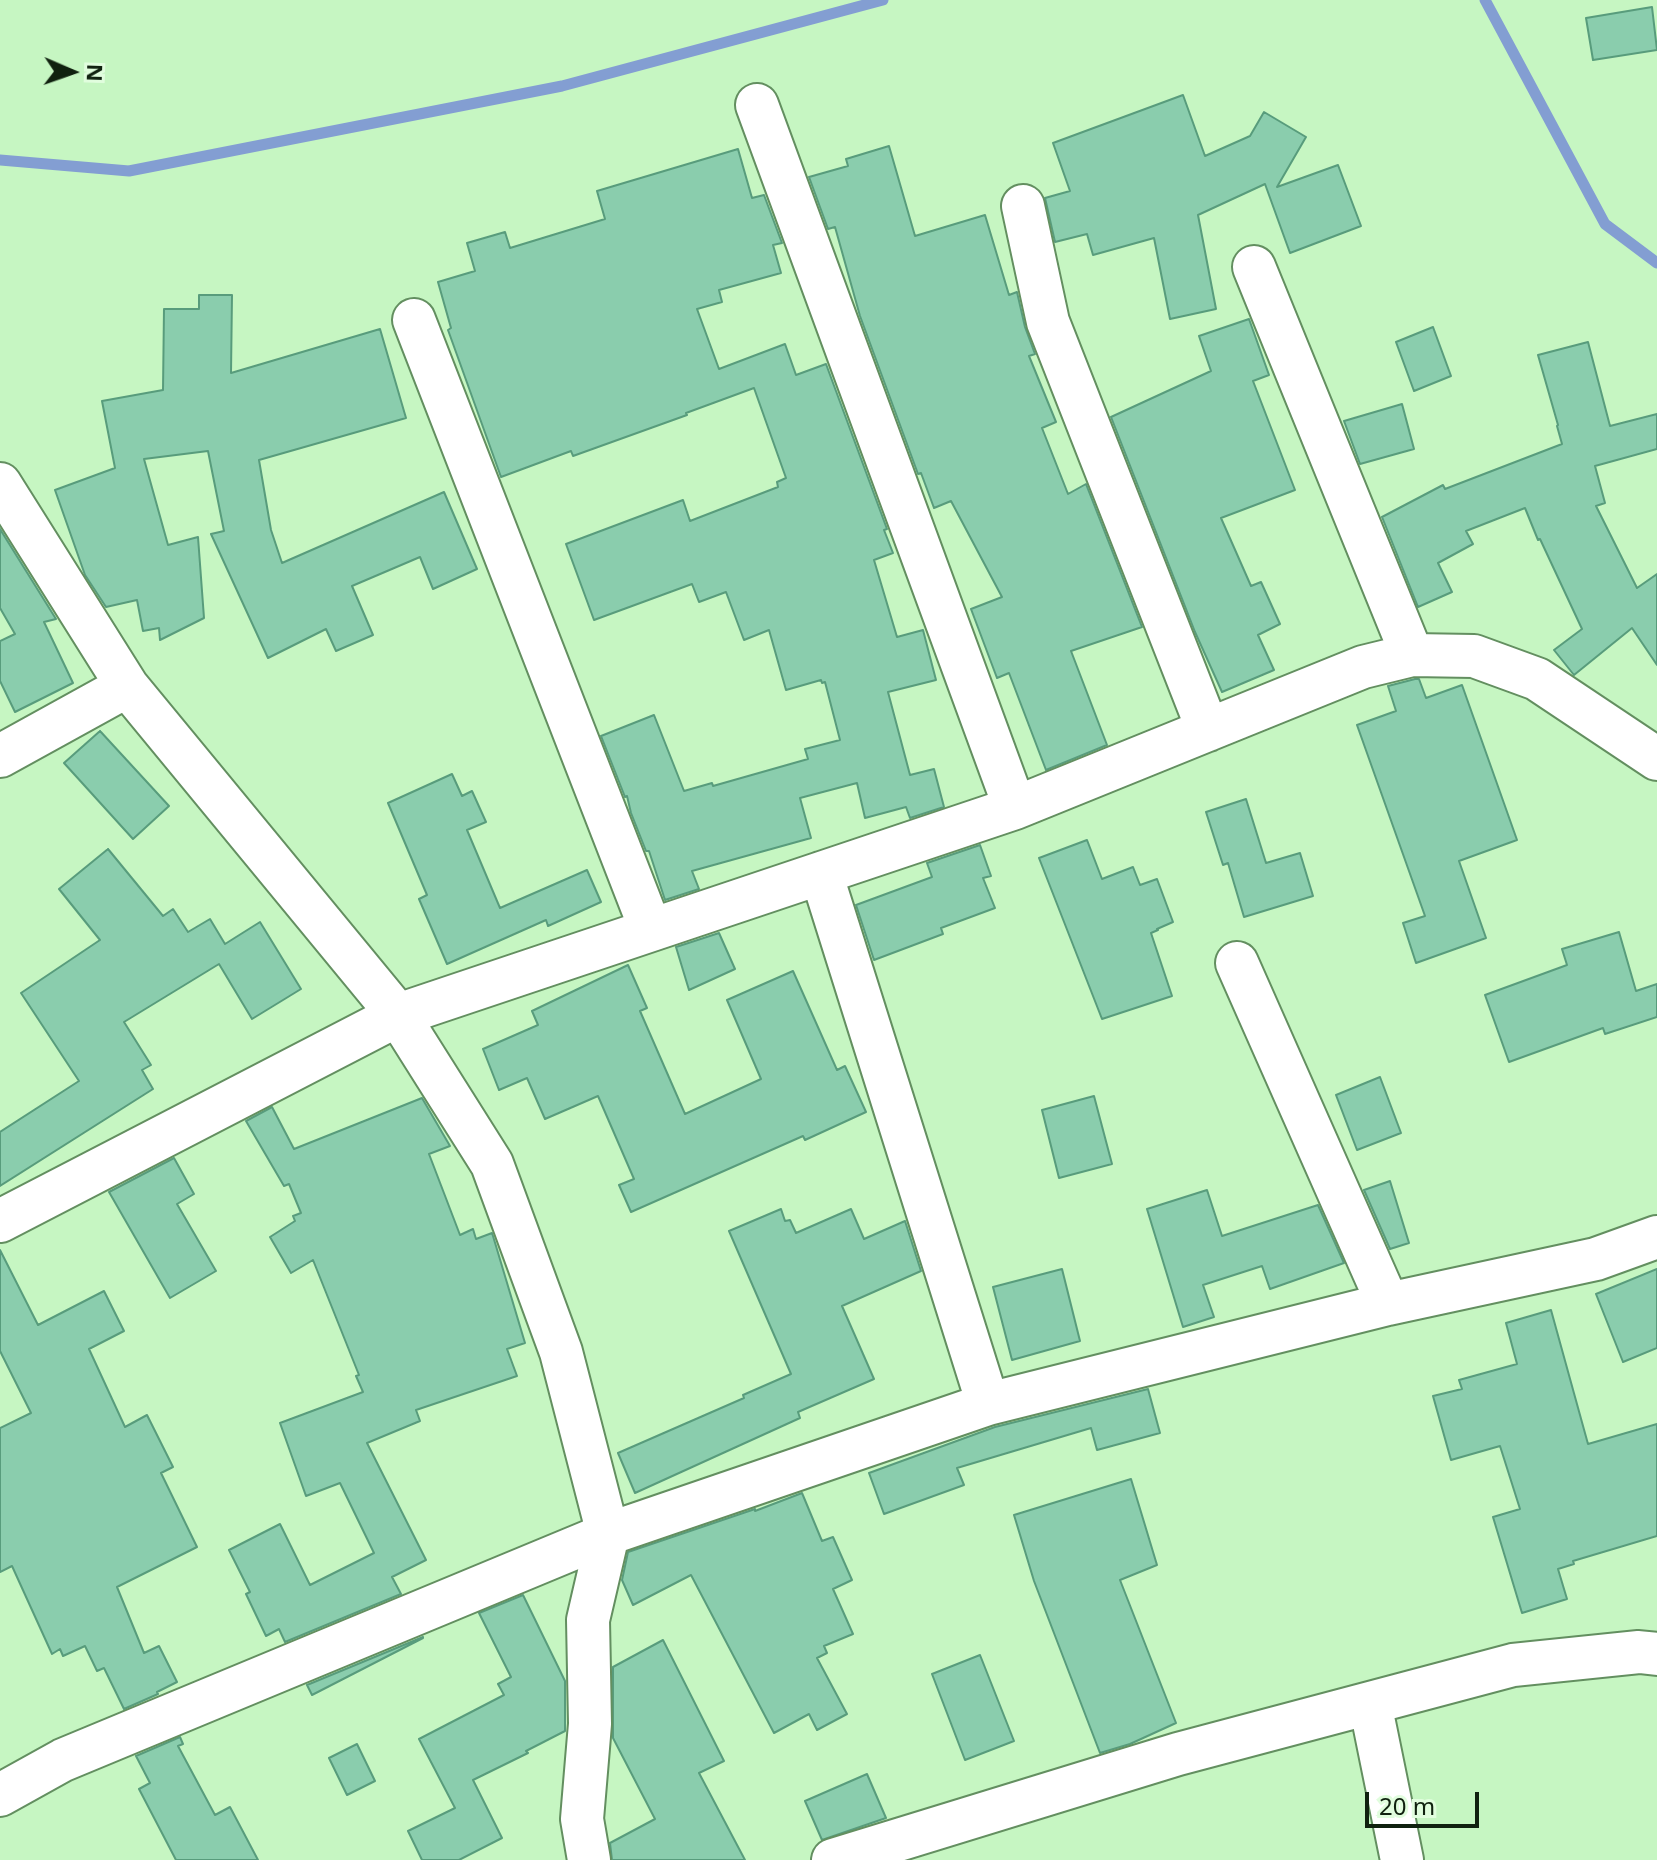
<!DOCTYPE html>
<style>
body{margin:0}
#map{position:relative;width:1657px;height:1860px;overflow:hidden;background:#c6f6c2;font-family:"Noto Sans",sans-serif}
canvas{display:block}
.north{position:absolute;left:32px;top:32px;width:80px;height:80px;-webkit-text-stroke:6px #e1fdde;paint-order:stroke;rotate:92deg;font-size:22px;font-weight:700;line-height:32px;text-align:center;color:#10210f}
.north::after{content:'';display:block;margin:auto;width:28px;height:36px;background:#10210f;clip-path:polygon(50% 0,100% 100%,50% 72%,0 100%)}
.scale{position:absolute;left:1365px;top:1792px;width:114px;height:36px;box-sizing:border-box;border:4px solid #10210f;border-top:0;padding-left:10px;font-size:24px;line-height:28px;white-space:nowrap;color:#10210f;-webkit-text-stroke:6px #e1fdde;paint-order:stroke}
</style>
<div id="map">
<canvas width="1657" height="1860"></canvas>
<div class="north">N</div>
<div class="scale">20 m</div>
</div>
<script>
const ctx = document.querySelector('canvas').getContext('2d');
ctx.lineJoin = 'round';
const toPath = rows => new Path2D(rows.map(r => 'M' + r).join(''));
function strokePath(path, color, width, dash) { ctx.strokeStyle = color; ctx.lineWidth = width; ctx.lineCap = dash ? 'butt' : 'round'; ctx.setLineDash(dash || []); ctx.stroke(path); }
function paint(path, color) { ctx.fillStyle = color; ctx.fill(path, 'evenodd'); }
const stream = toPath([
 [1485,0,1605,224,1657,263],
 [0,160,129,171,562,86,883,0]
]);
const building = toPath([
 [1652,7,1657,50,1593,60,1586,18,1652,7],
 [1183,95,1205,156,1250,136,1264,112,1306,137,1277,187,1338,165,1361,226,1290,253,1265,184,1198,215,1216,309,1170,319,1154,238,1093,255,1087,234,1055,242,1045,198,1070,191,1053,143,1183,95],
 [889,146,915,236,985,215,1009,295,1017,292,1025,327,1035,354,1029,356,1056,422,1042,428,1068,494,1086,484,1142,627,1071,651,1107,745,1046,770,1009,673,997,678,971,609,1002,597,951,501,934,508,921,473,918,474,860,316,835,227,828,229,809,177,848,166,846,159,889,146],
 [738,149,752,198,764,195,782,243,773,245,781,273,719,290,722,302,697,309,719,369,785,344,796,375,826,364,887,529,884,530,893,553,874,560,897,637,923,630,936,680,888,692,910,775,934,769,944,807,910,818,906,807,865,818,857,783,800,798,811,838,692,871,699,889,665,900,649,851,646,851,631,813,627,796,625,797,601,736,654,715,684,791,712,783,713,786,808,759,805,749,840,740,825,682,822,683,821,680,786,690,769,630,744,640,726,592,699,602,692,584,594,620,566,544,683,500,690,521,778,487,777,482,786,478,754,388,686,413,687,415,573,456,571,451,501,477,448,330,451,328,438,282,475,271,467,243,505,232,510,248,605,219,597,191,738,149],
 [199,295,232,295,231,373,380,329,406,418,259,460,271,530,282,563,444,492,477,569,433,589,420,557,352,586,373,635,336,651,326,629,268,658,211,534,224,531,208,451,144,459,168,545,198,537,204,618,160,640,159,628,143,631,137,600,106,607,85,575,55,490,115,468,102,401,163,390,164,309,199,309,199,295],
 [1249,319,1269,375,1253,381,1295,490,1221,518,1251,586,1261,582,1280,624,1258,635,1274,670,1222,692,1195,632,1111,417,1211,371,1199,336,1249,319],
 [1433,327,1451,376,1414,391,1396,342,1433,327],
 [1588,342,1610,426,1657,414,1657,449,1595,466,1605,503,1596,506,1637,588,1657,574,1657,665,1632,628,1574,675,1554,650,1582,629,1540,539,1538,540,1525,508,1466,531,1473,544,1438,563,1452,592,1418,607,1382,517,1443,485,1445,489,1562,444,1557,426,1558,425,1538,355,1588,342],
 [1402,404,1414,449,1360,464,1344,421,1402,404],
 [0,529,56,619,44,622,73,683,15,712,0,681,0,641,15,634,0,608,0,529],
 [1415,679,1419,679,1426,698,1462,685,1517,840,1459,861,1486,938,1416,963,1403,923,1425,916,1357,725,1396,711,1388,686,1415,679],
 [100,731,169,806,133,839,64,763,100,731],
 [452,774,462,796,472,791,486,822,467,830,500,908,587,870,601,902,548,926,546,920,447,964,419,899,427,895,388,803,452,774],
 [1246,799,1266,863,1300,853,1313,896,1244,917,1228,863,1223,865,1206,812,1246,799],
 [1087,840,1102,879,1133,867,1140,885,1157,879,1173,922,1157,929,1158,930,1151,933,1172,996,1102,1019,1039,858,1087,840],
 [980,845,991,876,983,878,995,908,941,928,943,934,874,960,856,905,932,877,927,863,980,845],
 [108,849,163,916,173,909,188,932,210,919,225,944,260,922,301,989,252,1019,219,964,124,1022,151,1065,142,1070,153,1089,0,1186,0,1132,79,1081,21,993,100,940,59,889,108,849],
 [1619,932,1636,991,1657,984,1657,1017,1605,1034,1603,1028,1509,1062,1485,995,1567,965,1562,949,1619,932],
 [719,933,735,969,689,990,676,947,719,933],
 [628,965,647,1008,640,1011,685,1114,761,1079,727,1000,793,971,837,1070,845,1066,866,1112,805,1140,803,1136,631,1212,619,1185,634,1179,598,1096,545,1119,527,1078,499,1090,483,1049,538,1025,532,1011,628,965],
 [1380,1077,1401,1133,1357,1150,1336,1095,1380,1077],
 [1094,1096,1112,1164,1059,1178,1042,1110,1094,1096],
 [422,1098,450,1146,429,1154,460,1235,473,1229,476,1239,492,1233,493,1236,525,1343,507,1349,517,1376,416,1410,420,1421,367,1443,426,1560,392,1577,401,1594,285,1642,279,1629,266,1636,246,1594,250,1592,229,1550,280,1524,310,1585,374,1553,340,1483,306,1496,280,1423,363,1392,356,1376,359,1375,313,1260,291,1273,270,1237,295,1221,293,1216,301,1213,289,1184,284,1186,246,1121,272,1107,294,1149,422,1098],
 [174,1158,194,1194,177,1204,216,1271,170,1298,109,1192,174,1158],
 [1390,1181,1409,1243,1390,1249,1364,1190,1390,1181],
 [1207,1190,1222,1236,1318,1205,1344,1263,1270,1289,1262,1266,1203,1285,1214,1317,1183,1327,1147,1209,1207,1190],
 [781,1209,785,1221,790,1220,796,1233,851,1209,864,1239,905,1221,921,1271,842,1306,874,1379,798,1412,800,1418,635,1493,618,1453,744,1398,743,1395,791,1374,729,1231,781,1209],
 [0,1250,38,1325,104,1291,124,1331,89,1349,125,1427,147,1415,173,1467,161,1473,197,1547,117,1587,144,1653,159,1646,177,1682,157,1692,158,1694,124,1709,104,1668,97,1671,85,1646,63,1656,60,1649,52,1654,12,1566,0,1572,0,1428,31,1413,0,1351,0,1250],
 [1062,1269,1080,1341,1012,1360,993,1287,1062,1269],
 [1657,1269,1657,1348,1623,1362,1596,1294,1657,1269],
 [1551,1310,1588,1444,1657,1424,1657,1536,1573,1561,1574,1564,1558,1569,1567,1599,1522,1613,1493,1517,1520,1509,1500,1446,1451,1460,1433,1396,1462,1389,1459,1380,1517,1364,1506,1323,1551,1310],
 [1148,1389,1160,1433,1097,1450,1091,1428,957,1468,964,1485,884,1514,869,1473,995,1427,1148,1389],
 [1131,1479,1157,1565,1120,1580,1176,1723,1130,1744,1100,1753,1034,1581,1014,1515,1131,1479],
 [802,1493,822,1541,833,1537,852,1580,833,1589,853,1634,824,1646,827,1653,817,1658,847,1714,817,1730,809,1714,774,1733,691,1575,633,1605,622,1580,628,1552,755,1509,755,1511,802,1493],
 [523,1595,565,1681,565,1731,526,1751,528,1753,473,1780,502,1838,459,1860,422,1860,408,1831,455,1808,419,1739,504,1695,498,1684,511,1677,479,1613,523,1595],
 [423,1637,423,1638,312,1695,307,1685,423,1637],
 [663,1640,724,1761,699,1773,745,1860,612,1860,610,1843,655,1819,613,1738,613,1667,663,1640],
 [980,1655,1014,1741,965,1760,932,1674,980,1655],
 [180,1737,183,1744,178,1746,215,1815,230,1807,258,1860,176,1860,139,1789,150,1783,136,1756,180,1737],
 [357,1744,375,1781,347,1795,329,1758,357,1744],
 [867,1774,886,1818,822,1840,805,1801,867,1774]
]);
const street = toPath([
 [757,105,1015,808],
 [1023,206,1048,322,1208,730],
 [1254,267,1412,655],
 [414,320,651,930],
 [0,484,127,686,398,1015,492,1164,561,1352,608,1534,588,1620,590,1724,582,1819,589,1860],
 [0,756,127,686],
 [821,873,988,1404],
 [1237,963,1388,1304],
 [0,1221,398,1015,1015,808,1363,667,1412,655,1474,656,1537,679,1657,759],
 [1370,1703,1402,1860],
 [0,1795,63,1760,608,1534,988,1404,1388,1304,1596,1259,1657,1237],
 [833,1860,1178,1754,1513,1665,1639,1652,1657,1654]
]);
strokePath(stream, '#839ed2', 11);
paint(building, '#8acdad');
strokePath(building, '#589c7c', 2);
strokePath(street, '#638f60', 46);
strokePath(street, '#fff', 42);
</script>
